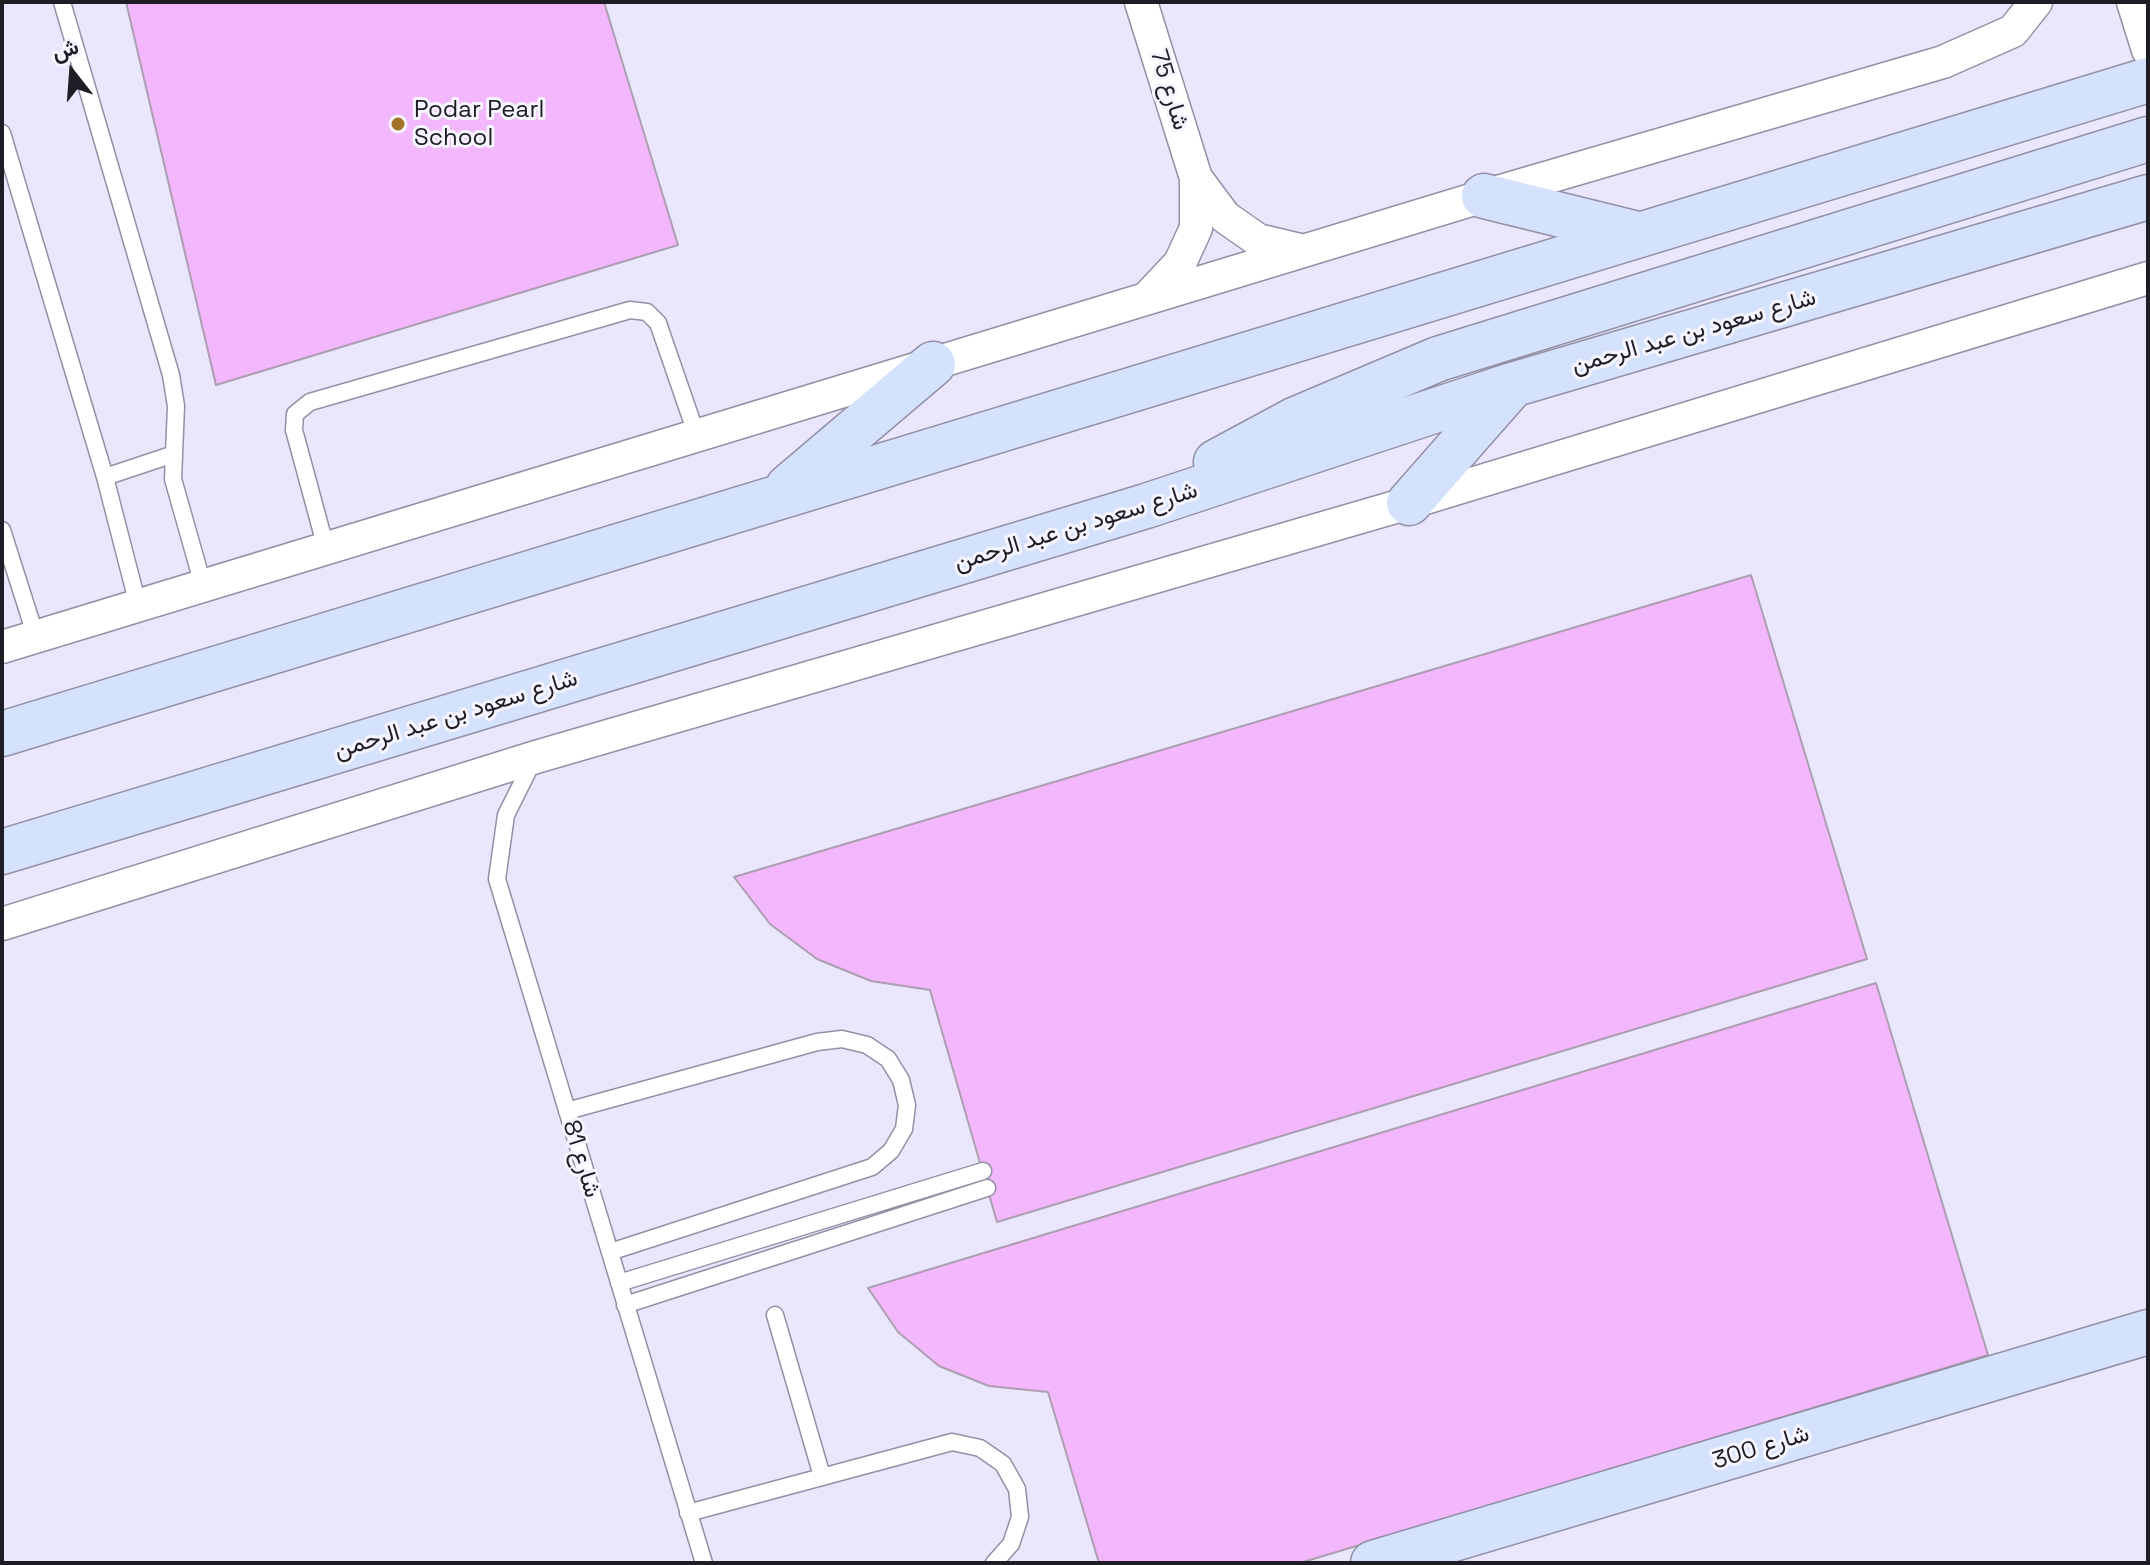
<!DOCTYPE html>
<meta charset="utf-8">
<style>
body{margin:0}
#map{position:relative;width:2150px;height:1565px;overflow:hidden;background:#e9e6fe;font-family:"Space Grotesk",Vazirmatn,sans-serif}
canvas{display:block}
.frame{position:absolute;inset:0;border:4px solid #1e1c25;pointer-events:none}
.north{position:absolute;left:32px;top:32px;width:80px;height:80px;-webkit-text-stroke:6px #f6f5ff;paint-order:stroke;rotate:343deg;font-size:22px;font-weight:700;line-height:32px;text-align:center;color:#1e1c25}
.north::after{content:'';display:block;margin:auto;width:28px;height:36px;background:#1e1c25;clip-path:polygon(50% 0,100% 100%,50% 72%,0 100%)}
</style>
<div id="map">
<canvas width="2150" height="1565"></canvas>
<div class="frame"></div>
<div class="north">ش</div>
</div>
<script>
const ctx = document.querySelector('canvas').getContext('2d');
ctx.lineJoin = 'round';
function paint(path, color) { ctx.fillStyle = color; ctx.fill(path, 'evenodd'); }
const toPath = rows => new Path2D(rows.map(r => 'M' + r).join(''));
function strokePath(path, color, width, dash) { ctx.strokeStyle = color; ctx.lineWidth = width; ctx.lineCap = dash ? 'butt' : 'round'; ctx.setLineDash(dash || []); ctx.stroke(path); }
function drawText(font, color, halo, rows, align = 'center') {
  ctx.font = font + ' "Space Grotesk",Vazirmatn,sans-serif'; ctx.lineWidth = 6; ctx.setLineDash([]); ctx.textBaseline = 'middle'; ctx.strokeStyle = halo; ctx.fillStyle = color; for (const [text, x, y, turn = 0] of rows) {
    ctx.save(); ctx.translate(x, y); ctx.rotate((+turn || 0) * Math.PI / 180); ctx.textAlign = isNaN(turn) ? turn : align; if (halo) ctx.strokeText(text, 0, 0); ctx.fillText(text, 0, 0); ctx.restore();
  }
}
const building = toPath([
 [126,2,604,2,678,245,216,385,126,2],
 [1751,575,1867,959,997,1222,930,990,871,981,817,959,770,924,734,877,1751,575],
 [1876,983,1988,1355,1300,1563,1099,1563,1048,1392,989,1386,939,1366,898,1332,868,1288,1876,983]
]);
const lane = toPath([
 [62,2,171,375,176,406,173,479,203,585],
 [2,133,105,477,138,605],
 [105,477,171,455],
 [2,530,36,637],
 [326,548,294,430,295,414,310,402,630,310,647,312,658,323,697,436],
 [533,761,506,815,497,879,704,1563],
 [567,1111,817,1042,842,1039,867,1045,888,1059,901,1080,907,1105,904,1129,891,1151,872,1167,610,1252],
 [619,1283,983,1171],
 [625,1305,987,1188],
 [775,1315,822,1476],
 [688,1513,952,1442,980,1448,1003,1464,1017,1489,1020,1517,1011,1544,994,1563]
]);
const street = toPath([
 [1141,2,1196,178,1196,228,1180,263,1148,297],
 [2133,2,2148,50],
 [1196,178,1225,217,1258,240,1300,250],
 [2,647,1484,196,1943,62,2013,31,2036,2],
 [2,924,536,757,1409,503,2148,278]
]);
const secondary = toPath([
 [1484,196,1638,234],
 [1216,462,1294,420,1438,359,2148,139],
 [788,487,933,364],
 [1409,503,1511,387],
 [2,734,2148,80],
 [2,852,1146,506,1512,385,2148,197],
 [1373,1563,2148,1332]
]);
const markers = [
 [398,124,8,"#a27326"]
];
const streetNames = [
 ["شارع 75",1169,90,73],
 ["شارع سعود بن عبد الرحمن",1694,332,-16],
 ["شارع سعود بن عبد الرحمن",1076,527,-17],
 ["شارع سعود بن عبد الرحمن",456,715,-17],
 ["شارع 81",581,1159,73],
 ["شارع 300",1761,1448,-17]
];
const poiNames = [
 ["Podar Pearl",414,110],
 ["School",414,138]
];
paint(building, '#f2b7fd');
strokePath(building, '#ad9eb0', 2);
strokePath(lane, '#9390a6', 19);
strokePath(street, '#9390a6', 35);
strokePath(secondary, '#9390a6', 47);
strokePath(lane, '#fff', 16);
strokePath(street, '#fff', 32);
strokePath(secondary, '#d5e2fe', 44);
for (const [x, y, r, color] of markers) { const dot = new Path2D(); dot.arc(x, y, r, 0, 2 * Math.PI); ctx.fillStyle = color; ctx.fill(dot); strokePath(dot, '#f6f5ff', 3); }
drawText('24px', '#1e1c25', '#f6f5ff', streetNames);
drawText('24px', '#1e1c25', '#f6f5ff', poiNames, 'left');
</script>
